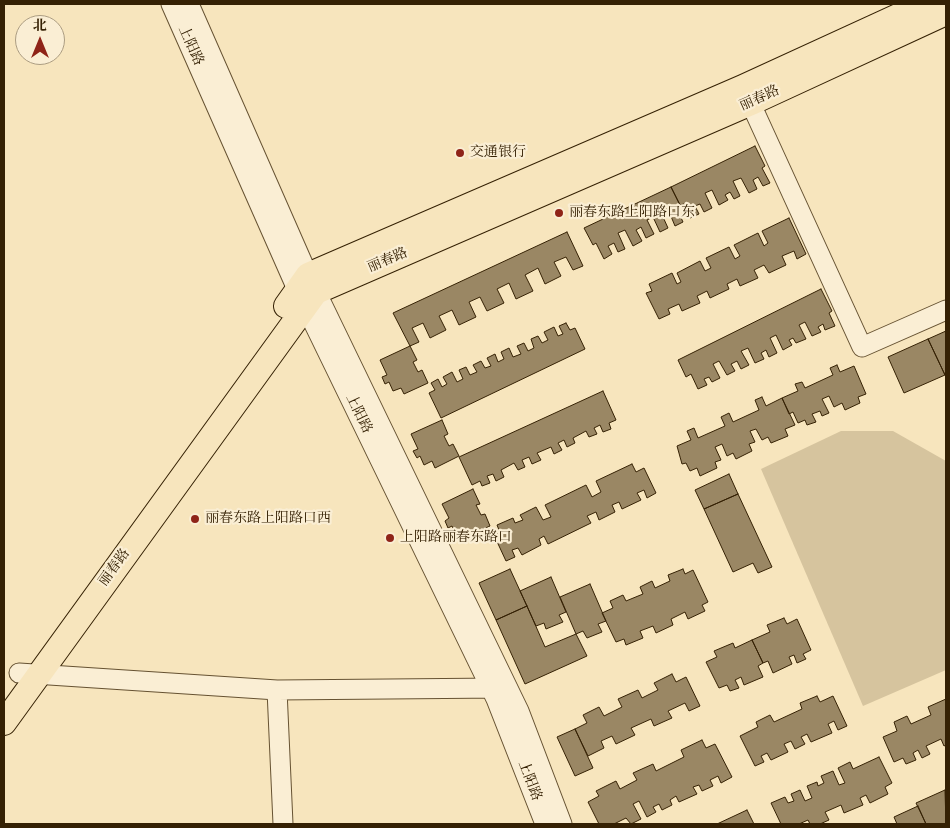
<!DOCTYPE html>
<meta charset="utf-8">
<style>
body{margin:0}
#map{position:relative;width:950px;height:828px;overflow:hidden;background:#f7e5bd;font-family:"IM FELL English","Noto Serif SC",serif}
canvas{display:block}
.frame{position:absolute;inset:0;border:5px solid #352104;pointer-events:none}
.north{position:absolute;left:15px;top:15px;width:50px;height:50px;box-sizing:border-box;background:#faeed4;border:1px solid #ab9c81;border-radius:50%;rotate:0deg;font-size:14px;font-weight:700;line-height:20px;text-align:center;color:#352104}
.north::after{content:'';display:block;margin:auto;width:18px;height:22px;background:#8f2418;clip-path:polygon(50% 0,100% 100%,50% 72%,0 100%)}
</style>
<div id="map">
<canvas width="950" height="828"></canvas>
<div class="frame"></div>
<div class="north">北</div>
</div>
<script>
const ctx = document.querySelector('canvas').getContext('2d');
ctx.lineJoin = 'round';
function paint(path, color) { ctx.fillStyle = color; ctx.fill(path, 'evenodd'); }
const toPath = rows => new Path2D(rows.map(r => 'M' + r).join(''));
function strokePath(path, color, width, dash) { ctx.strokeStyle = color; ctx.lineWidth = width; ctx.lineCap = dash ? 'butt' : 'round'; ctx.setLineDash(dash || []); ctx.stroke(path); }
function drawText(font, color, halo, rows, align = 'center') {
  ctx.font = font + ' "IM FELL English","Noto Serif SC",serif'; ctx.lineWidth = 4.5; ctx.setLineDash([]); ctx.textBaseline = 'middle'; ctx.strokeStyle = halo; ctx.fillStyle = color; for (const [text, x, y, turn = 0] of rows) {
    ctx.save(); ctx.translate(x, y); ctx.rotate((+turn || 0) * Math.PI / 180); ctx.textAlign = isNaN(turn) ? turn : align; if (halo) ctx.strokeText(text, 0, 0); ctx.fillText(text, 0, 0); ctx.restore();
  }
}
const green = toPath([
 [841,431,893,431,946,461,946,670,863,706,761,469]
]);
const building = toPath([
 [755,146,765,166,762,168,770,183,763,186,758,177,753,180,757,189,749,193,741,178,733,181,740,196,734,199,730,192,725,195,728,200,719,205,712,190,705,193,712,208,704,212,700,204,695,206,699,214,690,218,684,204,680,205,671,187,755,146],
 [671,187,680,205,676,207,683,222,675,226,670,214,663,217,668,228,660,232,653,217,647,220,654,234,646,238,641,227,636,230,642,241,633,246,625,230,618,233,625,249,618,252,614,243,608,246,612,254,604,259,596,243,593,245,584,228,671,187],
 [789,218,806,254,797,259,794,251,782,256,786,265,769,273,764,265,754,270,758,278,740,286,737,279,727,284,729,289,710,298,707,291,697,296,700,303,682,311,679,304,668,309,670,314,659,319,646,293,652,291,649,284,672,273,677,284,681,282,677,273,700,261,705,271,711,268,706,258,729,247,735,259,740,256,734,245,758,233,764,246,768,243,762,231,789,218],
 [567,232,583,266,573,270,566,257,554,262,561,276,545,284,538,268,525,275,533,291,516,299,509,283,497,289,504,303,487,311,480,297,469,302,476,317,459,325,452,310,439,316,446,330,430,338,423,323,412,328,419,342,410,346,393,313,567,232],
 [821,289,832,311,829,313,835,326,825,330,823,324,818,327,821,332,812,336,805,322,799,325,806,339,796,343,793,338,789,340,792,345,783,350,776,335,770,338,777,353,769,357,766,350,761,353,764,359,755,363,748,348,741,351,749,365,741,369,737,361,731,364,735,371,727,375,719,361,713,364,720,378,712,382,709,377,704,379,707,385,698,389,691,374,686,377,678,360,821,289],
 [566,323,570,330,575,328,585,349,441,418,429,393,435,390,431,383,438,379,442,387,447,384,443,377,452,372,457,382,463,379,459,370,466,367,470,375,477,372,473,365,481,361,485,368,491,366,487,358,495,354,498,362,504,359,501,352,509,348,513,357,521,354,517,346,524,343,528,351,534,348,531,339,538,336,542,343,548,340,544,332,554,327,558,336,563,334,559,326,566,323],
 [946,331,946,374,945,375,928,339,946,331],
 [928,339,945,375,904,393,888,357,928,339],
 [410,346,417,360,413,362,418,372,422,370,428,383,404,394,401,388,393,391,389,382,385,384,382,377,387,375,380,360,410,346],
 [837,365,840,372,854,366,866,394,858,397,860,403,845,410,842,403,834,407,829,396,822,399,829,413,822,416,820,411,812,414,816,422,807,425,805,420,798,423,793,412,789,414,782,398,798,391,795,384,802,382,805,388,833,375,830,368,837,365],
 [603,391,616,420,609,423,611,429,603,432,600,425,594,428,597,434,589,437,586,431,573,438,575,443,567,447,564,440,558,443,562,450,554,454,551,447,537,453,541,460,532,464,529,457,522,460,525,467,518,470,514,463,501,470,504,477,496,481,493,474,487,476,490,483,482,486,480,481,472,485,459,457,603,391],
 [762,397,766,406,782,398,795,425,785,429,788,436,771,443,768,437,762,440,756,429,750,431,755,442,749,444,752,451,736,459,733,453,727,456,722,444,715,447,721,460,715,462,717,468,700,476,697,468,690,471,686,463,682,464,677,446,691,440,687,431,694,428,698,438,725,426,721,417,729,413,733,422,759,410,755,400,762,397],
 [442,420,448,434,444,436,449,446,453,444,459,456,435,468,432,461,424,465,420,456,417,458,413,451,418,449,411,434,442,420],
 [632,464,636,472,644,468,656,493,647,498,644,490,637,493,641,500,622,509,619,502,612,505,615,512,599,520,596,512,587,516,591,523,548,544,544,536,539,539,541,545,522,555,518,548,512,550,515,557,506,561,493,533,499,530,497,525,513,518,515,523,523,520,520,515,536,507,543,520,551,517,545,505,586,485,592,497,601,492,596,481,632,464],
 [729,474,738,494,704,509,695,490,729,474],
 [473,489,480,504,476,505,481,515,485,514,490,526,466,537,463,531,456,535,452,526,448,528,445,521,449,518,442,504,473,489],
 [738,494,772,567,758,573,753,563,733,572,704,509,738,494],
 [510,569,527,606,496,620,479,583,510,569],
 [683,569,685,574,693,570,708,602,702,605,705,611,688,619,685,612,671,619,673,625,656,633,653,626,640,631,643,638,626,645,624,639,616,642,602,613,613,608,610,601,623,595,626,601,643,594,640,587,652,581,655,588,670,581,668,575,683,569],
 [551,577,566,612,559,615,563,622,546,629,544,623,536,626,520,591,551,577],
 [590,584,606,621,598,624,602,632,587,638,583,631,576,634,560,597,590,584],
 [527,606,545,647,576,634,587,656,525,684,496,620,527,606],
 [784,618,787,624,797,619,811,650,803,654,806,659,797,663,794,655,789,657,792,664,773,673,768,661,763,663,752,640,770,632,767,625,784,618],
 [752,640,763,663,758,666,763,677,744,685,741,677,735,680,739,688,730,691,727,685,719,688,706,662,717,657,714,651,733,643,735,648,752,640],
 [672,674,676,682,686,677,700,706,689,711,685,703,668,711,672,718,654,726,651,719,631,728,635,735,616,744,612,736,601,741,604,748,588,756,575,729,587,723,583,715,599,707,604,716,622,707,618,699,638,690,642,698,658,690,654,683,672,674],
 [817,696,820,702,833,696,847,726,838,730,834,721,828,724,832,733,811,742,807,734,801,737,805,744,795,749,791,741,784,744,788,752,771,760,767,753,761,756,764,762,755,766,740,736,758,727,756,722,770,715,774,722,802,709,800,703,817,696],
 [946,699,946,745,944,746,941,739,926,746,930,754,922,758,918,750,913,753,916,760,906,764,903,758,894,762,883,737,897,731,894,722,907,716,911,724,931,715,928,707,946,699],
 [575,729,593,768,575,776,557,737,575,729],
 [702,740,706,748,715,744,732,777,721,783,718,776,710,780,713,786,702,791,699,785,693,787,697,794,679,802,676,796,670,800,672,805,662,810,659,804,653,807,656,812,647,817,639,801,633,804,641,819,631,824,626,818,614,824,599,824,588,802,599,796,596,791,616,781,620,789,637,780,633,773,653,764,656,771,684,757,681,750,702,740],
 [879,757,892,783,885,787,888,794,870,803,866,795,860,798,863,805,844,813,841,805,825,812,829,820,820,824,810,824,808,820,799,824,781,824,771,803,785,797,788,803,794,801,791,794,800,790,805,801,812,798,807,786,817,782,818,786,824,783,821,776,833,771,839,785,845,783,838,768,850,762,853,769,879,757],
 [945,790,946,824,926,824,916,803,945,790],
 [918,806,926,824,897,824,894,817,918,806],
 [747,810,754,824,717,824,747,810]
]);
const minor = toPath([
 [171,4,296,287,496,699,545,824],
 [189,4,308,275,519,711,562,824],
 [745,91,862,347,946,310],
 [19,673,277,690,500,688],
 [277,690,283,824]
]);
const major = toPath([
 [286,306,308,275,743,87,924,4],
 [4,723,316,292,751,103,946,13]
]);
const markers = [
 [460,153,5,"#8f2418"],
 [559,213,5,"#8f2418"],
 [195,519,5,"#8f2418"],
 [390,538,5,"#8f2418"]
];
const streetNames = [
 ["上阳路",190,46,66],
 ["丽春路",760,99,-24],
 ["丽春路",388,261,-23],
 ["上阳路",358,414,64],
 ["丽春路",115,568,-54],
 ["上阳路",529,781,69]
];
const poiNames = [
 ["交通银行",470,153],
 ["丽春东路上阳路口东",569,213],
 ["丽春东路上阳路口西",205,519],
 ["上阳路丽春东路口",400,538]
];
paint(green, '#d6c49e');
paint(building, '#9a8764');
strokePath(building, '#352104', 1);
strokePath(minor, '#665232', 21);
strokePath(major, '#352104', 26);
strokePath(minor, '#faeed4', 19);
strokePath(major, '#f7e5bd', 24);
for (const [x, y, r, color] of markers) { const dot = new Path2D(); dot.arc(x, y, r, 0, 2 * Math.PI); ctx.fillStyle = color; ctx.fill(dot); strokePath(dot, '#faeed4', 2); }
drawText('14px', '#352104', '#faeed4', streetNames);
drawText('14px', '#352104', '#faeed4', poiNames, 'left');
</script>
